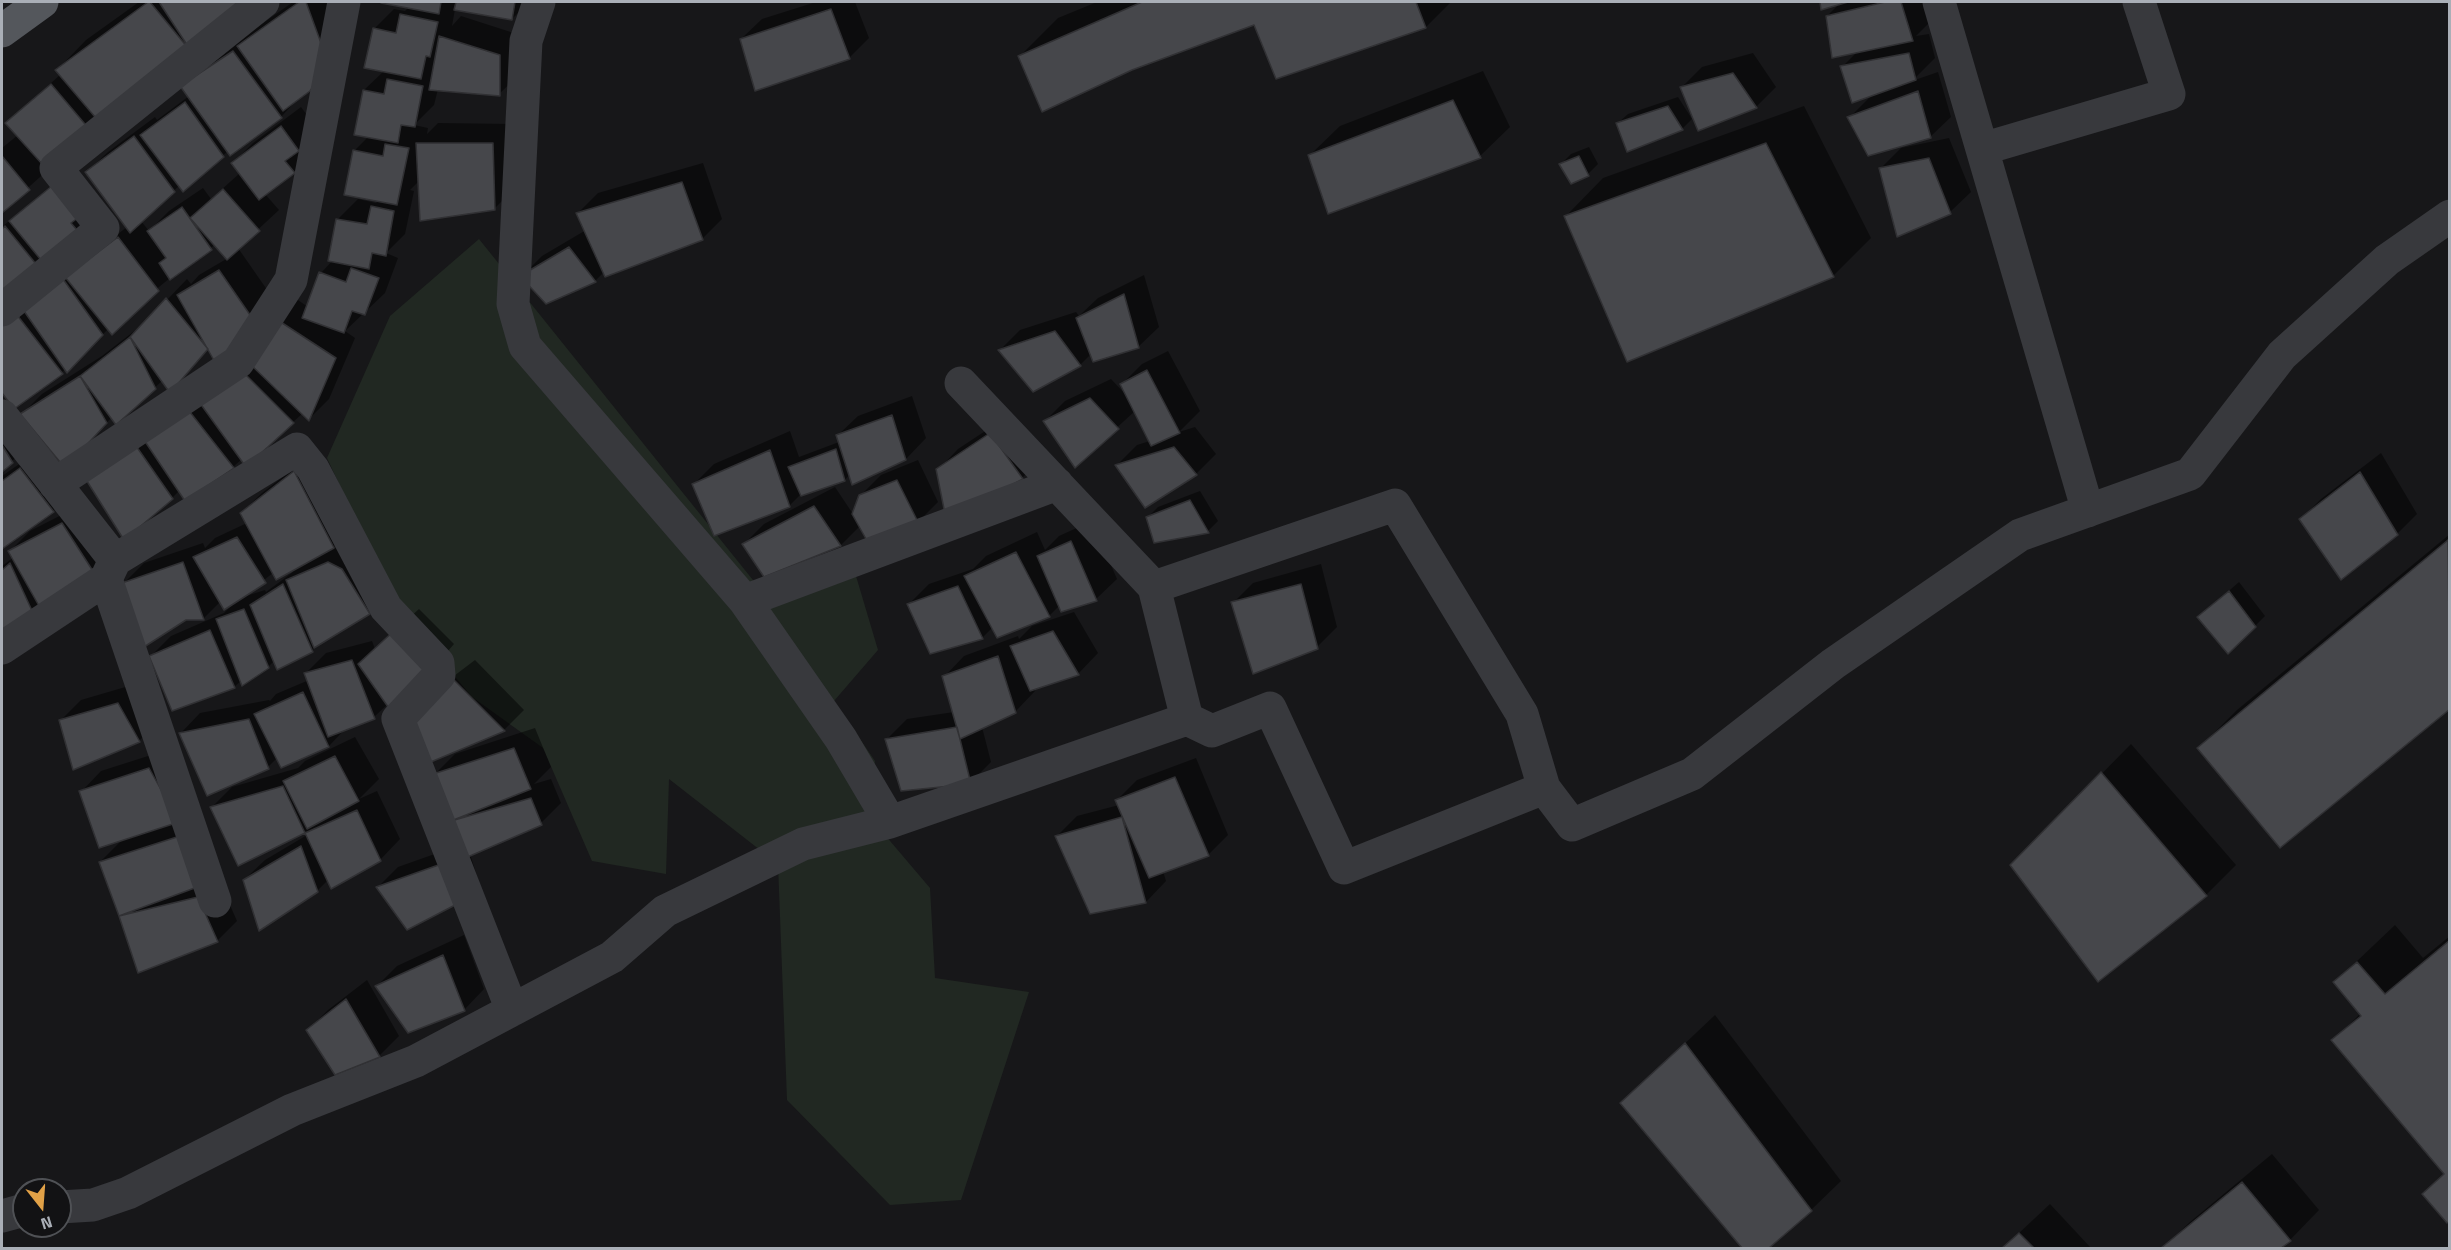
<!DOCTYPE html>
<style>
body{margin:0}
#map{position:relative;width:2451px;height:1250px;overflow:hidden;background:#171719;font-family:"Titillium Web",sans-serif}
canvas{display:block}
.frame{position:absolute;inset:0;border:3px solid #aaafb7;pointer-events:none}
.north{position:absolute;left:12px;top:1178px;width:60px;height:60px;box-sizing:border-box;background:#121214;border:2px solid #4f5155;border-radius:50%;rotate:163deg;font-size:16px;font-weight:700;line-height:24px;text-align:center;color:#aaafb7}
.north::after{content:'';display:block;margin:auto;width:21px;height:27px;background:#e1a147;clip-path:polygon(50% 0,100% 100%,50% 72%,0 100%)}
</style>
<div id="map">
<canvas width="2451" height="1250"></canvas>
<div class="frame"></div>
<div class="north">N</div>
</div>
<script>
const ctx = document.querySelector('canvas').getContext('2d');
ctx.lineJoin = 'round';
function paint(path, color) { ctx.fillStyle = color; ctx.fill(path, 'evenodd'); }
const toPath = rows => new Path2D(rows.map(r => 'M' + r).join(''));
function strokePath(path, color, width, dash) { ctx.strokeStyle = color; ctx.lineWidth = width; ctx.lineCap = dash ? 'butt' : 'round'; ctx.setLineDash(dash || []); ctx.stroke(path); }
const green = toPath([
 [479,239,769,600,856,576,878,650,834,701,875,761,868,815,930,888,935,978,1029,992,961,1200,890,1205,787,1100,778,864,669,779,666,874,592,861,543,748,472,697,396,607,327,458,390,316]
]);
const shadow = toPath([
 [139,2,253,2,49,169,2,211,2,148,18,135,7,123,61,74,57,70,86,40],
 [293,2,333,2,348,44,281,117,228,151,184,190,180,185,141,221,149,231,169,211,203,188,211,199,240,173,233,163,253,143,301,107,318,130,314,152,294,172,265,194,279,210,238,248,277,304,209,348,170,391,162,381,116,423,112,417,85,446,22,414,42,394,102,356,146,322,187,279,191,284,199,275,228,258,216,244,170,278,109,328,67,371,66,369,14,407,2,392,2,323,127,227,87,172,108,152,155,117,157,120,189,96,202,66],
 [382,2,529,2,512,19,455,9,452,26,461,16,520,35,520,74,499,94,438,89,434,105,414,125,428,128,427,134,438,123,513,124,515,188,495,208,419,181,410,190,414,191,405,234,386,253,398,258,385,293,345,331,355,338,329,399,309,419,303,413,246,465,242,459,233,467,185,499,179,491,172,498,86,478,295,298,308,307,321,273,333,260,338,219,358,199,376,203,379,200,354,151,369,136,364,90,385,70,374,29,394,9,405,11,409,7],
 [816,2,855,2,869,38,849,58,741,39,762,19],
 [1097,2,1451,2,1426,27,1255,23,1020,56,1058,18],
 [1821,2,1927,2,1933,19,1916,36,1929,34,1935,58,1912,81,1938,72,1951,117,1930,137,1849,118,1873,94,1842,67,1857,52,1827,16,1841,2,1823,8],
 [1753,53,1776,87,1756,107,1682,87,1702,67],
 [1483,71,1510,127,1480,156,1329,212,1310,155,1340,126],
 [1678,97,1692,119,1682,129,1618,123,1628,114],
 [1804,106,1871,238,1833,276,1566,216,1603,178],
 [1949,138,1971,192,1950,212,1881,168,1901,148],
 [1589,147,1598,164,1588,174,1561,164,1571,154],
 [703,163,722,219,702,239,604,272,595,281,522,276,542,256,586,230,578,213,598,193],
 [74,166,96,209,76,229,2,289,2,227],
 [1144,275,1159,327,1138,347,1091,354,1080,365,1033,390,1000,350,1020,330,1076,312,1079,316,1098,298],
 [1168,351,1200,411,1179,432,1195,427,1216,454,1196,474,1117,465,1137,445,1150,441,1135,411,1076,465,1045,421,1065,401,1111,379,1127,396,1122,384,1142,364],
 [912,396,926,438,906,459,850,474,845,480,802,493,789,506,694,484,714,464,790,431,799,457,839,442,837,436,858,416],
 [2,404,33,442,2,470],
 [1011,414,1042,458,1022,478,938,470,958,449],
 [41,449,73,490,53,511,2,547,2,476],
 [315,452,354,527,330,550,349,542,389,593,369,613,318,644,312,651,275,660,268,667,241,681,234,687,151,656,171,636,224,613,232,605,221,601,204,618,185,619,124,583,144,563,203,543,205,548,215,538,247,523,241,513,262,493],
 [292,569,293,572,266,592,265,590,243,597,274,572],
 [2381,453,2417,514,2397,534,2301,519,2321,499],
 [918,460,938,502,918,522,860,526,841,545,765,576,744,544,764,524,835,487,853,514,860,496,881,475],
 [1200,491,1218,521,1208,531,1148,517,1158,507],
 [83,504,119,560,2,641,2,566,14,557,10,551,30,531],
 [1092,521,1117,579,1096,599,1062,610,1060,605,1049,616,993,627,982,638,909,604,929,584,973,569,986,556,1037,532,1045,550,1059,536],
 [2450,534,2450,707,2199,748,2237,710],
 [1321,564,1337,627,1317,647,1233,603,1253,583],
 [2239,582,2265,616,2229,652,2199,617],
 [419,609,454,644,413,692,388,704,374,717,346,728,329,746,281,766,277,758,268,767,180,734,200,713,269,700,270,701,276,694,309,680,306,673,326,653,372,641,375,649],
 [1074,612,1098,653,1078,674,1034,688,1035,691,1015,712,982,727,991,762,971,782,887,739,907,719,954,712,944,677,964,656,1018,636,1019,639,1032,626],
 [475,660,524,710,504,730,427,763,425,698],
 [139,683,159,721,139,741,61,720,81,700],
 [535,728,551,767,534,784,551,779,561,803,541,823,470,854,479,882,378,887,398,867,460,845,435,774,455,754],
 [355,737,379,779,359,799,377,791,400,839,380,860,328,880,317,891,244,880,265,860,307,835,306,831,239,864,212,807,232,787,298,768,305,761],
 [2131,744,2236,865,2206,895,2098,979,2012,865],
 [170,749,218,878,237,921,217,941,139,971,100,862,124,838,81,792,101,771],
 [1196,758,1228,835,1208,855,1163,871,1166,881,1146,902,1057,836,1077,816,1119,805,1117,800,1137,780],
 [2395,925,2423,958,2450,936,2450,1219,2424,1194,2445,1173,2333,1041,2361,1013,2335,982],
 [464,935,484,989,464,1010,377,986,397,966],
 [367,980,399,1036,379,1056,336,1073,308,1030,328,1010],
 [1715,1015,1841,1181,1811,1210,1767,1248,1744,1248,1622,1103],
 [2272,1154,2319,1210,2290,1240,2279,1248,2163,1248,2190,1222],
 [2050,1204,2091,1248,2003,1248]
]);
const building = toPath([
 [148,2,150,2,193,54,101,124,55,70,148,2],
 [159,2,238,2,193,54,159,2],
 [299,2,306,2,329,65,310,91,283,111,237,46,299,2],
 [381,2,441,2,439,14,381,3,381,2],
 [456,2,515,2,512,20,454,10,456,2],
 [1142,2,1416,2,1426,28,1276,79,1254,25,1132,70,1042,112,1018,56,1142,2],
 [1820,2,1848,2,1821,10,1820,2],
 [1885,2,1901,2,1913,41,1832,58,1826,16,1885,2],
 [831,9,850,59,755,91,740,39,831,9],
 [400,14,438,22,430,57,426,56,421,79,364,68,373,28,396,33,400,14],
 [439,36,500,55,500,96,429,90,439,36],
 [233,51,282,118,230,156,180,86,233,51],
 [1909,53,1916,80,1852,103,1840,66,1909,53],
 [1733,73,1757,108,1698,131,1680,87,1733,73],
 [387,79,423,86,415,127,401,125,398,143,354,135,363,90,384,94,387,79],
 [51,84,90,130,43,165,5,123,51,84],
 [1918,91,1931,138,1868,156,1847,117,1918,91],
 [1453,100,1481,158,1328,214,1308,155,1453,100],
 [185,102,224,157,183,192,140,135,185,102],
 [1668,106,1683,130,1627,152,1616,123,1668,106],
 [281,126,299,151,285,161,295,173,259,200,231,163,281,126],
 [134,136,175,192,130,233,85,172,134,136],
 [416,143,493,143,495,210,420,221,416,143],
 [1766,143,1834,277,1627,362,1564,216,1766,143],
 [385,144,409,148,397,205,344,195,353,150,383,156,385,144],
 [2,156,30,190,2,213,2,156],
 [1579,156,1589,176,1571,184,1559,164,1579,156],
 [1929,158,1951,214,1897,237,1879,168,1929,158],
 [682,182,703,240,605,277,576,213,682,182],
 [53,185,79,217,71,223,77,230,41,260,9,221,53,185],
 [223,189,260,231,227,260,190,218,223,189],
 [371,206,394,211,386,256,372,253,369,269,328,261,336,219,367,224,371,206],
 [182,207,212,250,170,280,159,263,166,258,147,231,182,207],
 [5,226,36,264,2,291,2,229,5,226],
 [118,237,159,291,112,335,65,277,118,237],
 [569,247,596,282,546,304,520,276,569,247],
 [351,268,379,278,365,315,352,311,344,333,302,318,319,272,346,282,351,268],
 [219,270,257,325,220,371,177,295,219,270],
 [63,279,103,335,67,373,24,311,63,279],
 [1124,294,1139,348,1093,362,1076,318,1124,294],
 [166,298,208,349,170,393,130,337,166,298],
 [17,315,63,374,14,409,2,393,2,326,17,315],
 [273,317,336,358,309,421,249,363,273,317],
 [1055,331,1081,366,1033,392,998,350,1055,331],
 [130,337,156,389,116,425,80,376,130,337],
 [239,368,294,423,246,467,197,399,239,368],
 [1147,370,1180,433,1151,446,1120,384,1147,370],
 [80,376,107,423,65,468,20,414,80,376],
 [1090,398,1119,429,1075,468,1043,421,1090,398],
 [186,407,234,468,185,501,140,434,186,407],
 [892,415,906,460,852,485,836,435,892,415],
 [990,433,1023,479,946,519,936,469,990,433],
 [134,443,173,499,124,540,85,478,134,443],
 [2,445,13,463,2,472,2,445],
 [1174,447,1197,475,1145,508,1115,465,1174,447],
 [836,449,845,481,801,496,788,467,836,449],
 [770,450,790,507,714,536,692,484,770,450],
 [20,468,54,512,2,549,2,481,20,468],
 [294,471,334,548,276,580,240,513,294,471],
 [2360,472,2398,535,2341,580,2299,519,2360,472],
 [897,480,919,524,870,546,852,514,859,495,897,480],
 [1190,500,1209,533,1154,543,1146,517,1190,500],
 [814,506,841,546,764,577,742,544,814,506],
 [62,523,100,582,43,613,8,551,62,523],
 [237,537,266,583,224,610,193,557,237,537],
 [2448,540,2450,709,2280,848,2197,748,2448,540],
 [1071,541,1097,601,1061,612,1037,556,1071,541],
 [1016,552,1050,617,997,638,964,576,1016,552],
 [183,562,204,620,186,620,144,647,122,583,183,562],
 [328,562,342,569,370,614,314,648,286,580,328,562],
 [10,563,34,615,2,643,2,570,10,563],
 [283,584,313,652,277,670,250,605,283,584],
 [1301,584,1318,649,1253,674,1231,602,1301,584],
 [958,586,983,639,930,654,907,604,958,586],
 [2229,591,2256,627,2228,654,2197,617,2229,591],
 [244,609,269,668,242,686,216,619,244,609],
 [397,628,435,666,393,714,358,664,397,628],
 [210,630,235,688,172,711,149,656,210,630],
 [1053,631,1079,675,1030,691,1010,646,1053,631],
 [998,656,1016,713,960,739,942,676,998,656],
 [352,660,375,719,328,737,304,673,352,660],
 [453,679,505,731,426,764,403,718,453,679],
 [303,692,329,747,281,768,254,714,303,692],
 [118,703,140,742,73,770,59,720,118,703],
 [249,719,269,769,207,796,179,733,249,719],
 [957,727,971,784,901,791,885,739,957,727],
 [514,748,531,789,451,821,433,774,514,748],
 [335,756,359,801,307,829,283,781,335,756],
 [149,768,179,822,99,848,79,791,149,768],
 [2101,772,2207,896,2098,982,2010,865,2101,772],
 [1175,777,1209,856,1149,878,1115,800,1175,777],
 [283,786,305,833,238,866,210,807,283,786],
 [531,798,542,825,463,859,451,821,531,798],
 [357,810,381,861,331,889,305,833,357,810],
 [1122,817,1146,903,1090,914,1055,836,1122,817],
 [180,836,200,886,119,916,99,862,180,836],
 [301,846,318,892,259,931,243,880,301,846],
 [447,862,459,903,407,930,376,887,447,862],
 [198,897,218,942,138,973,119,916,198,897],
 [2450,940,2450,1221,2447,1223,2422,1194,2444,1174,2331,1040,2361,1016,2333,982,2357,962,2385,994,2450,940],
 [443,955,465,1011,408,1033,375,986,443,955],
 [346,999,380,1057,335,1075,306,1030,346,999],
 [1685,1043,1812,1211,1769,1248,1742,1248,1620,1103,1685,1043],
 [2242,1182,2291,1241,2281,1248,2161,1248,2242,1182],
 [2019,1233,2034,1248,2002,1248,2019,1233]
]);
const minor = toPath([
 [539,2,526,41,513,304,525,346,745,601],
 [1939,2,2088,511],
 [1982,149,2169,94,2139,2],
 [2,310,103,228,56,168,263,2],
 [961,383,1154,587,1395,505,1522,714,1544,788],
 [2,416,115,560],
 [55,484,238,362,291,280,344,2],
 [106,579,215,901],
 [1154,587,1187,719],
 [2,648,106,579,115,560,297,449,313,469,386,608,438,663,439,675,398,719,512,1010],
 [890,822,841,739,745,601,1057,484],
 [60,1207,93,1205,128,1193,292,1110,416,1061,612,957,665,911,803,844,890,822,1187,719,1212,731,1270,708,1344,868,1544,788,1572,825,1692,774,1833,664,2020,535,2190,474,2282,355,2387,260,2450,216],
 [2,1216,24,1210]
]);
const major = toPath([
 [2,31,42,2]
]);
paint(green, '#212822');
paint(shadow, '#0007');
paint(building, '#46474b');
strokePath(building, '#313134', 1.5);
strokePath(minor, '#38393d', 33);
strokePath(major, '#54575c', 33);
</script>
